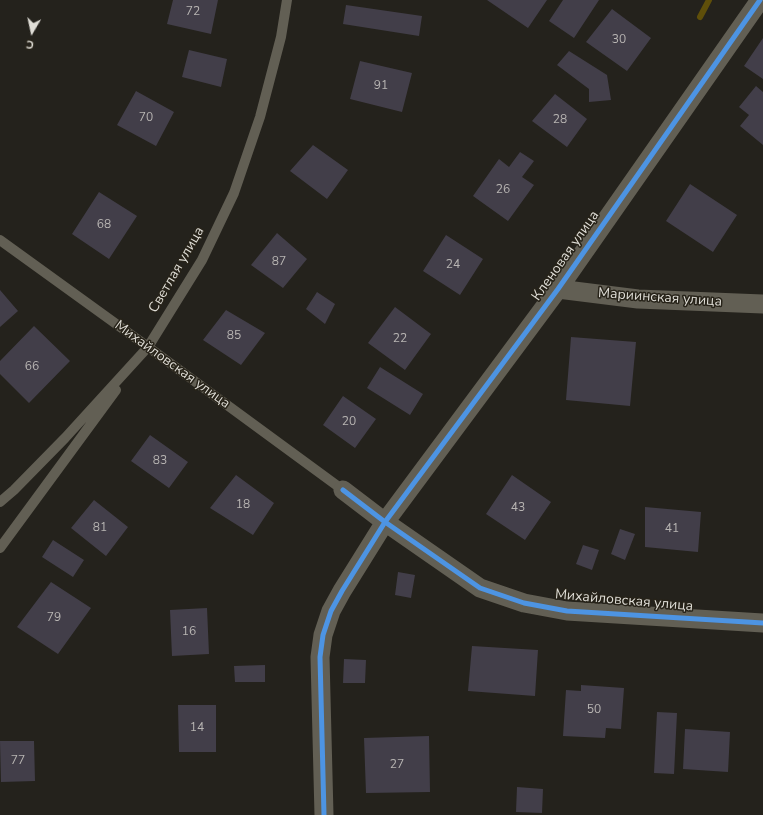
<!DOCTYPE html>
<meta charset="utf-8">
<style>
body{margin:0}
#map{position:relative;width:763px;height:815px;overflow:hidden;background:#24221c;font-family:"Nunito Sans",sans-serif}
canvas{display:block}
.north{position:absolute;left:12px;top:12px;width:40px;height:40px;-webkit-text-stroke:3px #272319;paint-order:stroke;rotate:189deg;font-size:11px;font-weight:700;line-height:16px;text-align:center;color:#dfddd6}
.north::after{content:'';display:block;margin:auto;width:14px;height:18px;background:#dfddd6;clip-path:polygon(50% 0,100% 100%,50% 72%,0 100%)}
</style>
<div id="map">
<canvas width="763" height="815"></canvas>
<div class="north">С</div>
</div>
<script>
const ctx = document.querySelector('canvas').getContext('2d');
ctx.lineJoin = 'round';
const toPath = rows => new Path2D(rows.map(r => 'M' + r).join(''));
function strokePath(path, color, width, dash) { ctx.strokeStyle = color; ctx.lineWidth = width; ctx.lineCap = dash ? 'butt' : 'round'; ctx.setLineDash(dash || []); ctx.stroke(path); }
function paint(path, color) { ctx.fillStyle = color; ctx.fill(path, 'evenodd'); }
function drawText(font, color, halo, rows, align = 'center') {
  ctx.font = font + ' "Nunito Sans",sans-serif'; ctx.lineWidth = 3; ctx.setLineDash([]); ctx.textBaseline = 'middle'; ctx.strokeStyle = halo; ctx.fillStyle = color; for (const [text, x, y, turn = 0] of rows) {
    ctx.save(); ctx.translate(x, y); ctx.rotate((+turn || 0) * Math.PI / 180); ctx.textAlign = isNaN(turn) ? turn : align; if (halo) ctx.strokeText(text, 0, 0); ctx.fillText(text, 0, 0); ctx.restore();
  }
}
const stream = toPath([
 [700,17,709,0]
]);
const building = toPath([
 [173,0,218,0,211,34,167,24],
 [487,0,547,0,528,28],
 [563,0,599,0,574,38,549,21],
 [346,5,422,16,419,36,343,24],
 [612,9,651,38,627,71,586,42],
 [763,38,763,79,744,66],
 [189,50,227,59,221,87,182,77],
 [569,51,607,75,611,100,589,102,589,89,557,65],
 [360,61,412,73,402,112,350,99],
 [756,86,763,92,763,145,740,126,749,115,739,107],
 [136,91,174,112,156,146,117,125],
 [555,94,587,119,567,147,532,121],
 [313,145,348,170,327,199,290,171],
 [520,152,534,161,522,177,534,185,508,221,473,196,499,159,509,167],
 [690,184,737,215,713,252,666,221],
 [99,192,137,216,109,259,72,234],
 [277,233,307,259,283,288,251,265],
 [446,235,483,259,460,295,423,271],
 [0,290,18,311,0,327],
 [317,292,335,304,325,324,306,309],
 [395,307,431,334,405,370,368,343],
 [226,310,265,333,241,365,203,340],
 [34,326,70,361,29,403,0,374,0,361],
 [571,337,636,342,630,406,566,400],
 [380,367,423,394,410,415,367,388],
 [343,396,376,419,355,448,323,425],
 [150,435,188,462,169,488,131,461],
 [236,475,274,503,253,535,210,508],
 [512,475,551,502,525,540,486,514],
 [94,500,128,527,106,556,71,528],
 [645,507,701,512,698,552,645,547],
 [620,529,635,534,625,560,611,554],
 [53,540,84,560,73,577,42,557],
 [583,545,599,550,592,570,576,564],
 [398,572,415,575,411,598,395,595],
 [51,582,91,608,58,654,17,627],
 [207,608,209,654,172,656,170,610],
 [472,646,538,650,535,696,468,691],
 [344,659,366,660,365,683,343,683],
 [265,665,265,682,235,682,234,666],
 [581,685,624,688,621,729,606,728,605,738,563,736,566,690,581,691],
 [178,705,216,705,216,752,179,752],
 [657,712,677,713,674,774,654,773],
 [685,729,730,732,728,772,683,769],
 [429,736,430,792,366,793,364,738],
 [0,741,34,741,35,781,1,782],
 [517,787,543,789,542,813,516,812]
]);
const service = toPath([
 [0,240,148,347,343,490],
 [0,502,14,490,65,438,148,347,202,260,234,193,260,117,281,37,287,0],
 [0,548,116,390]
]);
const minor = toPath([
 [558,289,638,299,763,304],
 [343,490,385,522,480,588,524,603,567,611,763,623],
 [324,815,320,657,323,635,331,611,342,591,385,522,558,289,760,0]
]);
const cycleway = toPath([
 [343,490,385,522,480,588,524,603,567,611,763,623],
 [324,815,320,657,323,635,331,611,342,591,385,522,558,289,760,0]
]);
const numberNames = [
 ["72",193,12],
 ["30",619,40],
 ["91",381,86],
 ["70",146,118],
 ["28",560,120],
 ["26",503,190],
 ["68",104,225],
 ["87",279,262],
 ["24",453,265],
 ["85",234,336],
 ["22",400,339],
 ["66",32,367],
 ["20",349,422],
 ["83",160,461],
 ["18",243,505],
 ["43",518,508],
 ["81",100,528],
 ["41",672,529],
 ["79",54,618],
 ["16",189,632],
 ["50",594,710],
 ["14",197,728],
 ["77",18,761],
 ["27",397,765]
];
const streetNames = [
 ["Кленовая улица",566,256,-55],
 ["Светлая улица",177,270,-60],
 ["Мариинская улица",660,298,4],
 ["Михайловская улица",172,365,36],
 ["Михайловская улица",624,601,5]
];
strokePath(stream, '#5f4f0a', 6);
paint(building, '#423e49');
strokePath(service, '#625f54', 10);
strokePath(minor, '#625f54', 19);
strokePath(cycleway, '#4d94e3', 5);
drawText('12px', '#b8b5b3', null, numberNames);
drawText('14px', '#dfddd6', '#272319', streetNames);
</script>
